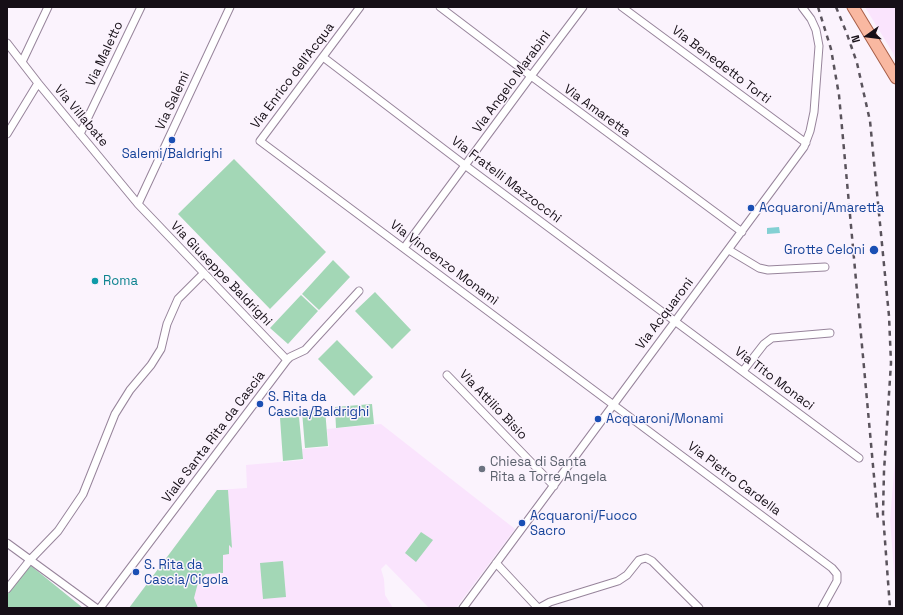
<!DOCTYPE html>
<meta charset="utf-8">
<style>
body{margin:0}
#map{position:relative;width:903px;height:615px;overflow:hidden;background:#fbf3fd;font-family:"Space Grotesk",sans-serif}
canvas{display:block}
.frame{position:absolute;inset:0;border:8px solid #160f17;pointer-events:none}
.north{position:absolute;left:847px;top:16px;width:40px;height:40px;-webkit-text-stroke:3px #fbf3fd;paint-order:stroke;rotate:256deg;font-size:11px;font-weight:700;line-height:16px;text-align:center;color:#160f17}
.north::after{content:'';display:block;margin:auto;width:14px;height:18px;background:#160f17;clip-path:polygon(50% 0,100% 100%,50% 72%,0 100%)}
</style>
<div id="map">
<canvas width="903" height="615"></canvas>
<div class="frame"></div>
<div class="north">N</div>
</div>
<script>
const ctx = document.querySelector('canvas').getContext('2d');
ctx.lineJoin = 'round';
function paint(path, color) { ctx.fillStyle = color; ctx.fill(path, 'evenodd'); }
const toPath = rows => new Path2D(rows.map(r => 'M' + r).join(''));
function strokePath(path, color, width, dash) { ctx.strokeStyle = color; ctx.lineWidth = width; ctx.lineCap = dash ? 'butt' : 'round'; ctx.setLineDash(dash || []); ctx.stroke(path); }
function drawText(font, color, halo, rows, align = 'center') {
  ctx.font = font + ' "Space Grotesk",sans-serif'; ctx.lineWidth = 3; ctx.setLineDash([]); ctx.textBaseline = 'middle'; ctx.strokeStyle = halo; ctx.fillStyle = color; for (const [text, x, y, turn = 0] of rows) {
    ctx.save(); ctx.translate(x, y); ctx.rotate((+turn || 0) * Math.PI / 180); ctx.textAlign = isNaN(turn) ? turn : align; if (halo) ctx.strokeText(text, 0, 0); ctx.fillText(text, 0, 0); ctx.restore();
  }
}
const built = toPath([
 [865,7,896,7,896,61,893,53],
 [381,424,515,529,456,608,429,608,386,564,381,569,384,579,385,595,393,608,129,608,217,490,247,488,246,465,303,460,302,449,329,447,327,429],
 [896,449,896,597,890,520]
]);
const green = toPath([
 [234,159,326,252,270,309,178,214],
 [333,260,350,277,319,310,302,294],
 [375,292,411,330,392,349,355,311],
 [301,295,318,311,288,344,270,328],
 [337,340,373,377,354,396,318,359],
 [372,404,374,424,336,428,335,407],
 [325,409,328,446,305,448,302,411],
 [299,417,303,459,283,461,280,418],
 [217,490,228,490,232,548,229,545,229,554,223,555,223,573,206,574,199,579,194,598,198,608,129,608],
 [421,532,433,540,416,562,405,553],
 [283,561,286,597,263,599,260,563],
 [30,565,83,608,7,608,7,595]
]);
const water = toPath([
 [779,227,780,233,767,234,767,228]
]);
const street = toPath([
 [360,7,260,141,832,568,837,574,837,581,822,608],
 [440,7,531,76,742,232],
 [622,7,806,143],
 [7,43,38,83,138,204,287,360],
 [323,57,466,166,859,458],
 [22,62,48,7],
 [7,134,38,83],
 [80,134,141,7],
 [138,204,230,7],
 [404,248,531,76,583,7],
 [729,250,759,268,768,270,825,267],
 [743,371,764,344,772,338,830,333],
 [447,375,554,486],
 [7,543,96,608],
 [496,563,538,608],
 [7,589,30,560,58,531,83,494,115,414,130,390,151,365,161,349,167,324,178,299,204,273],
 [100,608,287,360,290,357,305,350,359,291],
 [463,608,804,147,810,131,814,112,819,46,816,30,811,19,802,7],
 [539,608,550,602,618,581,627,575,639,560,646,558,652,561,699,608]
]);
const primary = toPath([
 [853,7,896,78]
]);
const rail = toPath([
 [818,7,831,49,839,95,878,520],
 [836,7,847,34,857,63,870,121,889,316,891,363,884,471,883,514,890,608]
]);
const markers = [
 [172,140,4,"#1a4fb4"],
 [751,208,4,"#1a4fb4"],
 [874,250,5,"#1a4fb4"],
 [95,281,4,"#0f9aa8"],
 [260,404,4,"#1a4fb4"],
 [598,419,4,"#1a4fb4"],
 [482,469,4,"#6b7280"],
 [522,523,4,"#1a4fb4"],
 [136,572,4,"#1a4fb4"]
];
const streetNames = [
 ["Via Maletto",105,54,-65],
 ["Via Benedetto Torti",721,65,37],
 ["Via Enrico dell'Acqua",293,76,-53],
 ["Via Angelo Marabini",512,82,-54],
 ["Via Salemi",173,101,-65],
 ["Via Amaretta",597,111,36],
 ["Via Villabate",81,116,50],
 ["Via Fratelli Mazzocchi",506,180,37],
 ["Via Vincenzo Monamì",444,263,37],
 ["Via Giuseppe Baldrighi",221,274,46],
 ["Via Acquaroni",665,314,-53],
 ["Via Tito Monaci",774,379,37],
 ["Via Attilio Bisio",493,405,46],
 ["Viale Santa Rita da Cascia",214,437,-53],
 ["Via Pietro Cardella",734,479,37]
];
const transitNames = [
 ["Salemi/Baldrighi",172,154,"center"],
 ["Acquaroni/Amaretta",759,208],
 ["Grotte Celoni",865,250,"right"],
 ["S. Rita da",268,397],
 ["Cascia/Baldrighi",268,412],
 ["Acquaroni/Monami",606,419],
 ["Acquaroni/Fuoco",530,516],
 ["Sacro",530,531],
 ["S. Rita da",144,565],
 ["Cascia/Cigola",144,580]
];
const cultureNames = [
 ["Roma",103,281]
];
const worshipNames = [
 ["Chiesa di Santa",490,462],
 ["Rita a Torre Angela",490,477]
];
paint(built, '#fae4fd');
paint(green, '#a3d7b6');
paint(water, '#83d0d3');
strokePath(street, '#97849b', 9);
strokePath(primary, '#a75e48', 13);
strokePath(street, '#fff', 7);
strokePath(primary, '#f9b8a1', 11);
strokePath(rail, '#5a535c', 2.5, [5, 5]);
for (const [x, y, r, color] of markers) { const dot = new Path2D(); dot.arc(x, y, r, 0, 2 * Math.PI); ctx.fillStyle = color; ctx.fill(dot); strokePath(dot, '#fbf3fd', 1.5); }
drawText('13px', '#160f17', '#fbf3fd', streetNames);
drawText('13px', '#164399', '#fbf3fd', transitNames, 'left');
drawText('13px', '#0d838f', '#fbf3fd', cultureNames, 'left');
drawText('13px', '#5b616d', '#fbf3fd', worshipNames, 'left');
</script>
